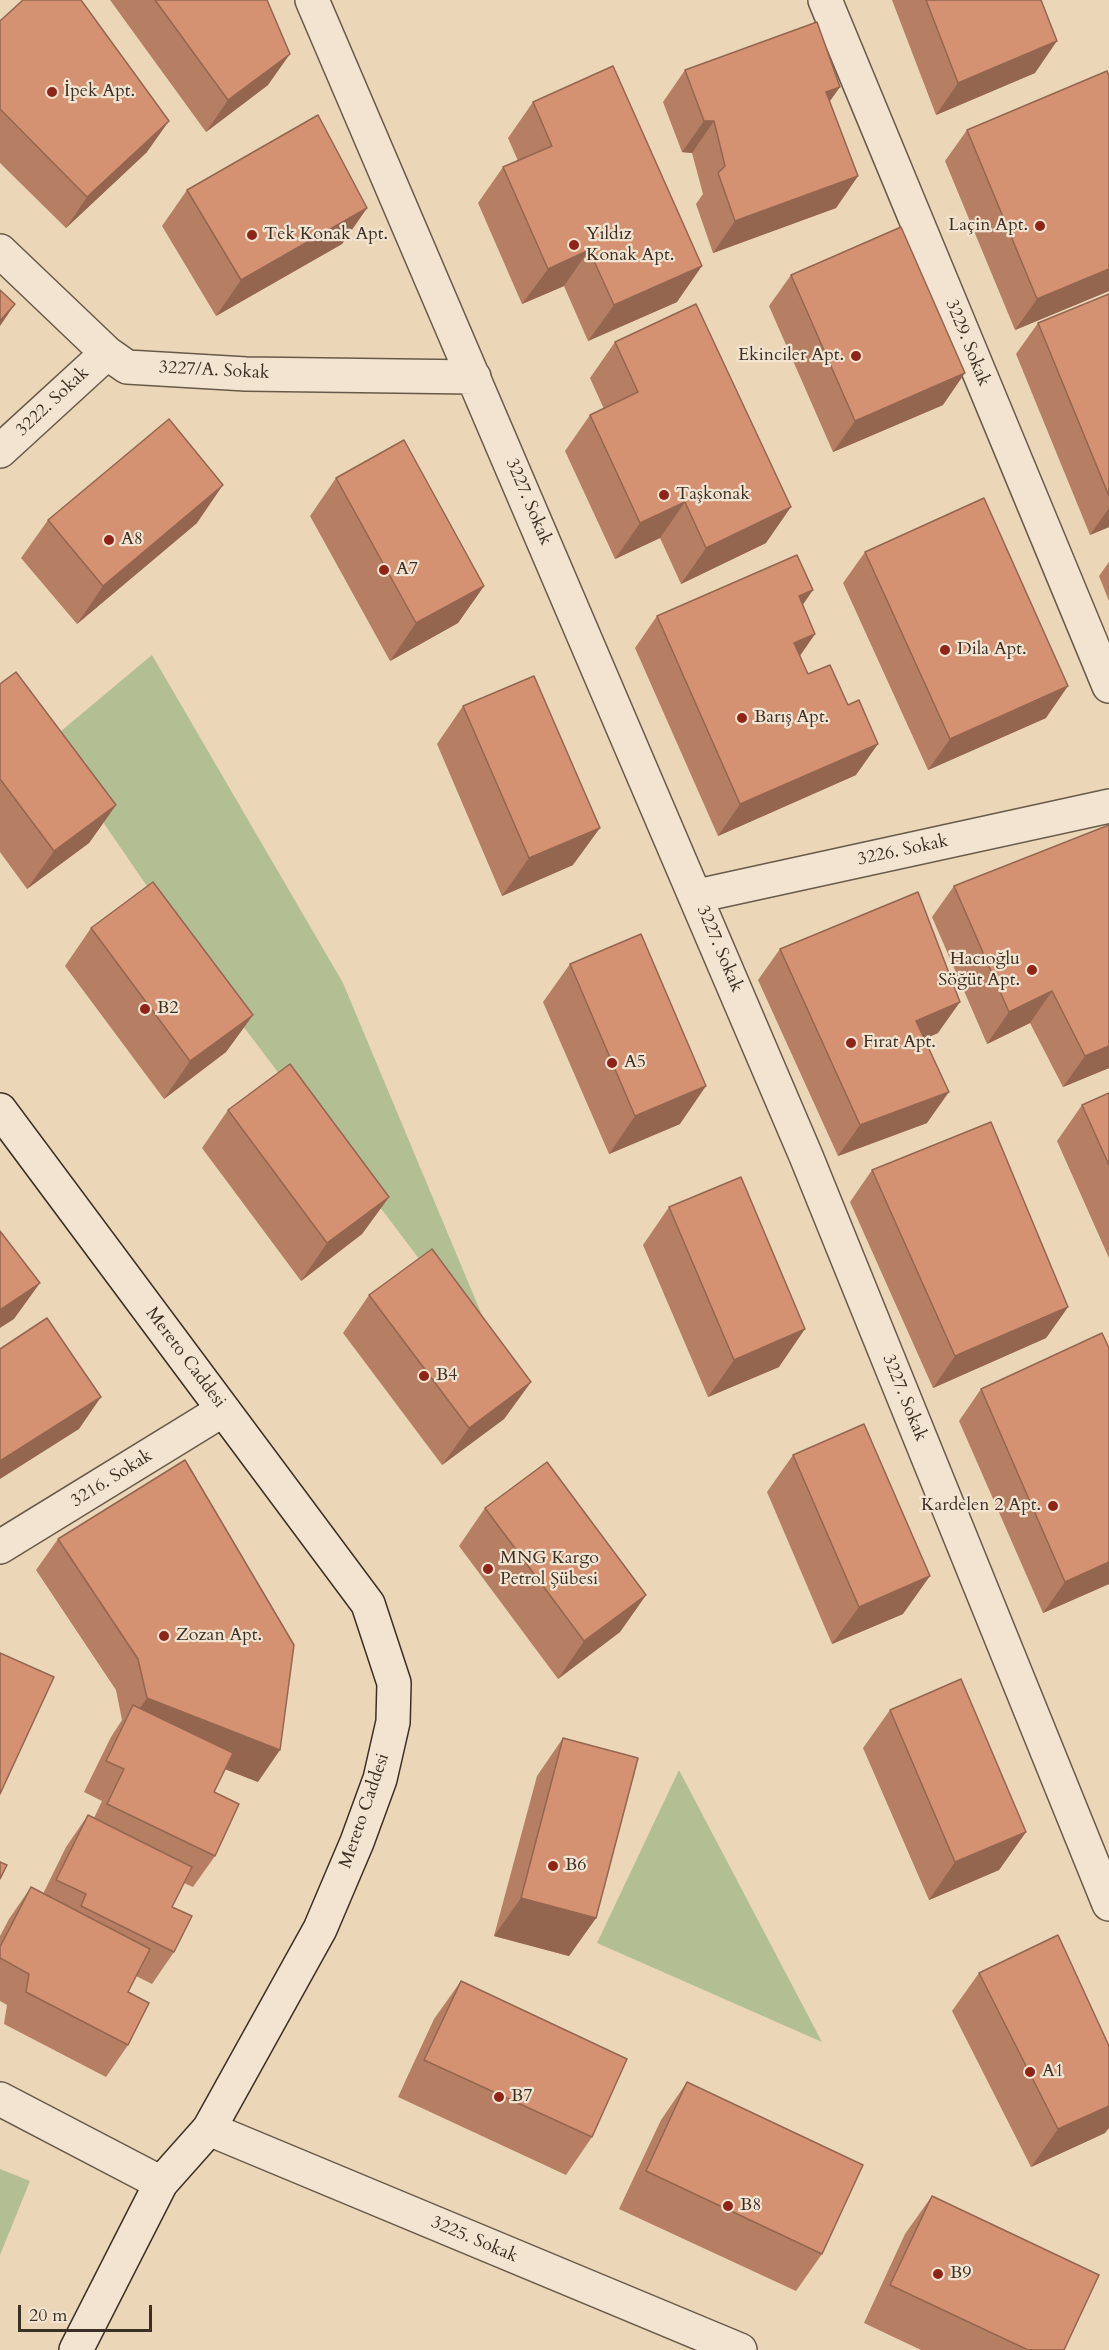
<!DOCTYPE html>
<meta charset="utf-8">
<style>
body{margin:0}
#map{position:relative;width:1109px;height:2350px;overflow:hidden;background:#ebd6b8;font-family:Cardo,serif}
canvas{display:block}
.scale{position:absolute;left:18px;top:2305px;width:134px;height:27px;box-sizing:border-box;border:3px solid #3c3024;border-top:0;padding-left:8px;font-size:18px;line-height:21px;white-space:nowrap;color:#3c3024;-webkit-text-stroke:4px #f2e4d1;paint-order:stroke}
</style>
<div id="map">
<canvas width="1109" height="2350"></canvas>
<div class="scale">20 m</div>
</div>
<script>
const ctx = document.querySelector('canvas').getContext('2d');
ctx.lineJoin = 'round';
function paint(path, color) { ctx.fillStyle = color; ctx.fill(path, 'evenodd'); }
const toPath = rows => new Path2D(rows.map(r => 'M' + r).join(''));
function strokePath(path, color, width, dash) { ctx.strokeStyle = color; ctx.lineWidth = width; ctx.lineCap = dash ? 'butt' : 'round'; ctx.setLineDash(dash || []); ctx.stroke(path); }
function drawText(font, color, halo, rows, align = 'center') {
  ctx.font = font + ' Cardo,serif'; ctx.lineWidth = 4.5; ctx.setLineDash([]); ctx.textBaseline = 'middle'; ctx.strokeStyle = halo; ctx.fillStyle = color; for (const [text, x, y, turn = 0] of rows) {
    ctx.save(); ctx.translate(x, y); ctx.rotate((+turn || 0) * Math.PI / 180); ctx.textAlign = isNaN(turn) ? turn : align; if (halo) ctx.strokeText(text, 0, 0); ctx.fillText(text, 0, 0); ctx.restore();
  }
}
const green = toPath([
 [152,655,343,983,507,1375,243,1026,48,742],
 [679,1770,822,2042,597,1943],
 [0,2169,30,2181,0,2255]
]);
const street = toPath([
 [312,0,806,1156,1109,1904],
 [825,0,1109,686],
 [0,251,107,353,127,367,246,374,474,377],
 [0,451,107,353],
 [697,896,1109,806],
 [0,1547,223,1410],
 [0,2099,161,2183],
 [209,2129,740,2350]
]);
const secondary = toPath([
 [0,1110,368,1604,394,1683,393,1722,380,1779,357,1842,320,1929,209,2129,161,2183,76,2350]
]);
const wall = toPath([
 [110,0,267,0,268,85,206,132],
 [892,0,1041,0,1035,73,936,115],
 [0,21,147,152,66,228,0,163],
 [685,70,830,102,858,176,836,208,713,253,696,204,703,194,692,153,682,152,663,102],
 [1109,76,1109,291,1015,330,945,161,967,130],
 [533,102,677,302,588,341,564,286,522,304,478,203,503,167,518,161,508,138],
 [187,190,367,208,342,244,216,316,162,226],
 [791,275,943,405,833,452,769,306],
 [1109,294,1109,527,1090,535,1016,354,1038,323],
 [615,342,766,543,681,584,660,538,615,559,565,451,590,415,604,409,590,378],
 [336,478,484,586,458,623,390,661,310,516],
 [48,520,197,523,77,624,21,558],
 [865,552,1046,718,928,770,843,583],
 [1109,562,1109,601,1099,576],
 [802,605,815,634,800,656,808,674,848,705,856,775,718,836,635,648,657,616],
 [0,684,116,805,89,843,27,889,0,852],
 [463,706,573,865,502,896,437,744],
 [1109,825,1109,1068,1063,1087,1030,1023,987,1044,932,917,954,886],
 [91,928,253,1015,226,1052,164,1099,65,966],
 [780,949,938,1033,924,1039,927,1123,838,1156,758,980],
 [570,964,680,1124,609,1154,543,1002],
 [1109,1093,1109,1258,1057,1141,1082,1105],
 [228,1110,389,1197,362,1234,301,1281,202,1148],
 [872,1170,1068,1307,1046,1338,933,1388,850,1202],
 [669,1207,779,1367,708,1397,643,1245],
 [369,1295,531,1382,504,1419,442,1465,343,1333],
 [981,1389,1109,1584,1043,1613,959,1421],
 [793,1455,903,1614,832,1644,767,1492],
 [485,1508,646,1595,620,1632,558,1679,459,1546],
 [58,1539,258,1782,225,1769,214,1792,215,1856,193,1887,184,1883,172,1907,174,1952,152,1984,136,1976,128,1992,128,2045,106,2077,4,2024,7,2005,0,2001,0,1936,9,1919,31,1887,43,1894,66,1847,88,1815,94,1818,102,1801,84,1792,111,1737,122,1720,116,1690,36,1570],
 [890,1710,1026,1832,999,1870,929,1900,863,1748],
 [563,1738,596,1918,569,1956,494,1936,537,1776],
 [979,1973,1105,2133,1031,2167,952,2011],
 [461,1981,592,2137,566,2175,398,2097,434,2019],
 [687,2082,822,2254,796,2291,619,2209,661,2120],
 [932,2196,1064,2350,921,2350,864,2323,905,2234]
]);
const shadedWall = toPath([
 [1057,41,1035,73,936,115,958,83],
 [290,54,268,85,206,132,228,100],
 [840,87,818,118,826,92],
 [169,121,147,152,66,228,87,197],
 [704,121,714,121,692,153,682,152],
 [858,176,836,208,713,253,735,221],
 [367,208,342,244,216,316,241,280],
 [589,250,564,286,522,304,548,269],
 [702,266,677,302,588,341,614,305],
 [1109,269,1109,291,1015,330,1037,299],
 [15,304,0,326,0,321],
 [965,373,943,405,833,452,855,421],
 [223,485,197,523,77,624,103,586],
 [685,502,660,538,615,559,640,523],
 [791,507,766,543,681,584,706,548],
 [1109,508,1109,527,1090,535],
 [484,586,458,623,390,661,416,623],
 [813,590,791,622,799,596],
 [815,634,793,665,794,643],
 [1068,686,1046,718,928,770,950,739],
 [878,744,856,775,718,836,740,804],
 [116,805,89,843,27,889,54,851],
 [600,828,573,865,502,896,529,858],
 [1052,991,1030,1023,987,1044,1009,1012],
 [960,1002,938,1033,894,1052,916,1021],
 [253,1015,226,1052,164,1099,190,1061],
 [1109,1046,1109,1068,1063,1087,1085,1056],
 [706,1086,680,1124,609,1154,635,1116],
 [949,1092,927,1123,838,1156,860,1125],
 [389,1197,362,1234,301,1281,327,1243],
 [40,1283,14,1319,0,1328,0,1310],
 [1068,1307,1046,1338,933,1388,955,1356],
 [805,1329,779,1367,708,1397,734,1360],
 [531,1382,504,1419,442,1465,469,1428],
 [101,1397,79,1429,0,1479,0,1461],
 [1109,1562,1109,1584,1043,1613,1065,1582],
 [930,1576,903,1614,832,1644,859,1607],
 [646,1595,620,1632,558,1679,584,1641],
 [147,1698,280,1750,258,1782,125,1730],
 [1026,1832,999,1870,929,1900,955,1862],
 [521,1898,596,1918,569,1956,494,1936],
 [1109,2106,1109,2128,1105,2133,1031,2167,1058,2129]
]);
const building = toPath([
 [23,0,81,0,169,121,87,197,0,109,0,21,23,0],
 [155,0,267,0,290,54,228,100,155,0],
 [926,0,1041,0,1057,41,958,83,926,0],
 [817,22,840,87,826,92,858,176,735,221,718,173,725,166,714,121,704,121,685,70,817,22],
 [613,66,702,266,614,305,589,250,548,269,503,167,552,146,533,102,613,66],
 [1107,71,1109,76,1109,269,1037,299,967,130,1107,71],
 [318,115,367,208,241,280,187,190,318,115],
 [901,227,965,373,855,421,791,275,901,227],
 [0,290,15,304,0,321,0,290],
 [1109,294,1109,496,1038,323,1109,294],
 [696,304,791,507,706,548,685,502,640,523,590,415,638,392,615,342,696,304],
 [169,419,223,485,103,586,48,520,169,419],
 [404,440,484,586,416,623,336,478,404,440],
 [984,498,1068,686,950,739,865,552,984,498],
 [797,555,813,590,799,596,815,634,794,643,808,674,830,665,848,705,859,700,878,744,740,804,657,616,797,555],
 [16,672,116,805,54,851,0,779,0,684,16,672],
 [534,676,600,828,529,858,463,706,534,676],
 [1109,825,1109,1046,1085,1056,1052,991,1009,1012,954,886,1109,825],
 [153,882,253,1015,190,1061,91,928,153,882],
 [918,892,960,1002,916,1021,949,1092,860,1125,780,949,918,892],
 [641,934,706,1086,635,1116,570,964,641,934],
 [290,1064,389,1197,327,1243,228,1110,290,1064],
 [1109,1093,1109,1165,1082,1105,1109,1093],
 [991,1122,1068,1307,955,1356,872,1170,991,1122],
 [741,1177,805,1329,734,1360,669,1207,741,1177],
 [0,1231,40,1283,0,1310,0,1231],
 [432,1249,531,1382,469,1428,369,1295,432,1249],
 [47,1318,101,1397,0,1461,0,1349,47,1318],
 [1102,1333,1109,1348,1109,1562,1065,1582,981,1389,1102,1333],
 [864,1424,930,1576,859,1607,793,1455,864,1424],
 [185,1460,294,1645,280,1750,147,1698,138,1659,58,1539,185,1460],
 [547,1462,646,1595,584,1641,485,1508,547,1462],
 [0,1653,54,1677,0,1794,0,1653],
 [961,1679,1026,1832,955,1862,890,1710,961,1679],
 [133,1705,233,1753,214,1792,239,1804,215,1856,107,1804,124,1769,106,1761,133,1705],
 [563,1738,638,1758,596,1918,521,1898,563,1738],
 [88,1815,192,1867,172,1907,192,1916,174,1952,81,1906,86,1894,56,1880,88,1815],
 [0,1862,7,1865,0,1879,0,1862],
 [31,1887,150,1949,128,1992,149,2003,128,2045,26,1992,29,1974,0,1958,0,1947,31,1887],
 [1058,1935,1109,2046,1109,2106,1058,2129,979,1973,1058,1935],
 [461,1981,627,2059,592,2137,424,2060,461,1981],
 [687,2082,863,2165,822,2254,646,2171,687,2082],
 [932,2196,1099,2275,1064,2350,1028,2350,890,2285,932,2196]
]);
const markers = [
 [52,92,6,"#8f2418"],
 [1040,226,6,"#8f2418"],
 [252,235,6,"#8f2418"],
 [574,245,6,"#8f2418"],
 [856,356,6,"#8f2418"],
 [664,495,6,"#8f2418"],
 [109,540,6,"#8f2418"],
 [384,570,6,"#8f2418"],
 [945,650,6,"#8f2418"],
 [742,718,6,"#8f2418"],
 [1032,970,6,"#8f2418"],
 [145,1009,6,"#8f2418"],
 [851,1043,6,"#8f2418"],
 [612,1063,6,"#8f2418"],
 [424,1376,6,"#8f2418"],
 [1053,1506,6,"#8f2418"],
 [488,1569,6,"#8f2418"],
 [164,1636,6,"#8f2418"],
 [553,1866,6,"#8f2418"],
 [1030,2072,6,"#8f2418"],
 [499,2097,6,"#8f2418"],
 [728,2206,6,"#8f2418"],
 [938,2274,6,"#8f2418"]
];
const poiNames = [
 ["İpek Apt.",64,92],
 ["Laçin Apt.",1028,226,"right"],
 ["Tek Konak Apt.",264,235],
 ["Yıldız",586,235],
 ["Konak Apt.",586,256],
 ["Ekinciler Apt.",844,356,"right"],
 ["Taşkonak",676,495],
 ["A8",121,540],
 ["A7",396,570],
 ["Dila Apt.",957,650],
 ["Barış Apt.",754,718],
 ["Hacıoğlu",1020,960,"right"],
 ["Söğüt Apt.",1020,981,"right"],
 ["B2",157,1009],
 ["Fırat Apt.",863,1043],
 ["A5",624,1063],
 ["B4",436,1376],
 ["Kardelen 2 Apt.",1041,1506,"right"],
 ["MNG Kargo",500,1559],
 ["Petrol Şübesi",500,1580],
 ["Zozan Apt.",176,1636],
 ["B6",565,1866],
 ["A1",1042,2072],
 ["B7",511,2097],
 ["B8",740,2206],
 ["B9",950,2274]
];
const streetNames = [
 ["3229. Sokak",967,343,68],
 ["3227/A. Sokak",214,371,3],
 ["3222. Sokak",53,402,-43],
 ["3227. Sokak",528,502,67],
 ["3226. Sokak",903,851,-12],
 ["3227. Sokak",719,949,67],
 ["Mereto Caddesi",185,1358,53],
 ["3227. Sokak",904,1398,68],
 ["3216. Sokak",112,1479,-32],
 ["Mereto Caddesi",365,1811,-71],
 ["3225. Sokak",474,2240,23]
];
paint(green, '#b2bf93');
strokePath(street, '#685a49', 36);
strokePath(secondary, '#3c3024', 36);
strokePath(street, '#f2e4d1', 33);
strokePath(secondary, '#f2e4d1', 33);
paint(wall, '#b67e62');
paint(shadedWall, '#946650');
paint(building, '#d49272');
strokePath(building, '#946650', 1.5);
for (const [x, y, r, color] of markers) { const dot = new Path2D(); dot.arc(x, y, r, 0, 2 * Math.PI); ctx.fillStyle = color; ctx.fill(dot); strokePath(dot, '#f2e4d1', 2); }
drawText('18px', '#3c3024', '#f2e4d1', poiNames, 'left');
drawText('18px', '#3c3024', '#f2e4d1', streetNames);
</script>
